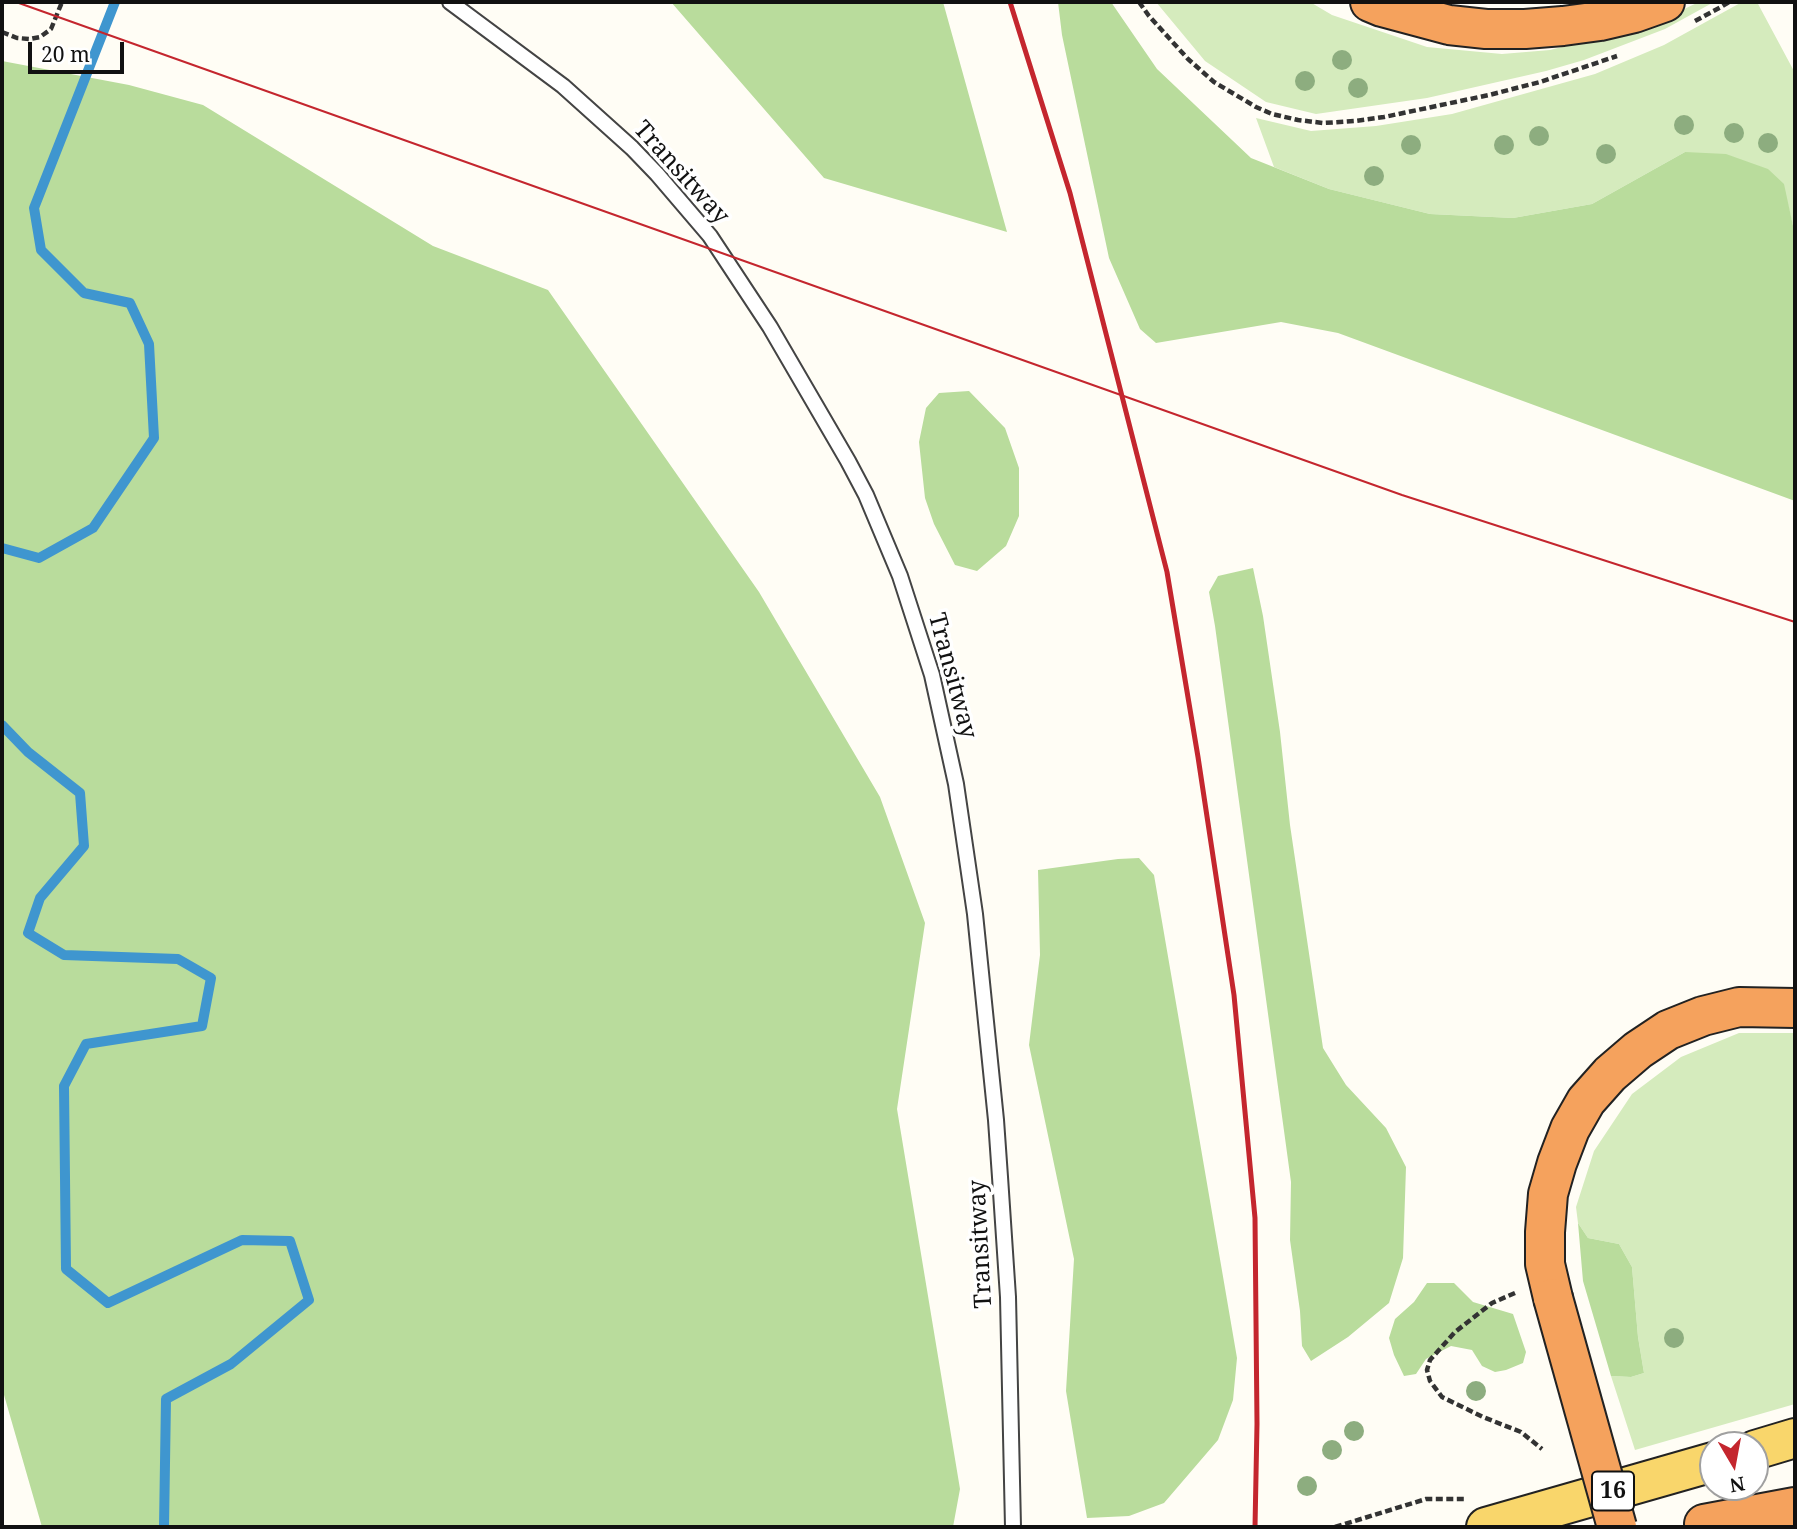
<!DOCTYPE html>
<style>
body{margin:0}
#map{position:relative;width:1797px;height:1529px;overflow:hidden;background:#fffdf5;font-family:"Noto Serif",serif}
canvas{display:block}
.frame{position:absolute;inset:0;border:4px solid #111;pointer-events:none}
.north{position:absolute;left:1699px;top:1431px;width:70px;height:70px;box-sizing:border-box;background:#fff;border:2px solid #a0a0a0;border-radius:50%;rotate:170deg;font-size:19px;font-weight:700;line-height:28px;text-align:center;color:#111}
.north::after{content:'';display:block;margin:auto;width:24px;height:32px;background:#c4262e;clip-path:polygon(50% 0,100% 100%,50% 72%,0 100%)}
.scale{position:absolute;left:28px;top:42px;width:96px;height:32px;box-sizing:border-box;border:4px solid #111;border-top:0;padding-left:9px;font-size:21px;line-height:24px;white-space:nowrap;color:#111;-webkit-text-stroke:5px #fff;paint-order:stroke}
</style>
<div id="map">
<canvas width="1797" height="1529"></canvas>
<div class="frame"></div>
<div class="north">N</div>
<div class="scale">20 m</div>
</div>
<script>
const ctx = document.querySelector('canvas').getContext('2d');
ctx.lineJoin = 'round';
function paint(path, color) { ctx.fillStyle = color; ctx.fill(path, 'evenodd'); }
const toPath = rows => new Path2D(rows.map(r => 'M' + r).join(''));
function strokePath(path, color, width, dash) { ctx.strokeStyle = color; ctx.lineWidth = width; ctx.lineCap = dash ? 'butt' : 'round'; ctx.setLineDash(dash || []); ctx.stroke(path); }
function drawText(font, color, halo, rows, align = 'center') {
  ctx.font = font + ' "Noto Serif",serif'; ctx.lineWidth = 7; ctx.setLineDash([]); ctx.textBaseline = 'middle'; ctx.strokeStyle = halo; ctx.fillStyle = color; for (const [text, x, y, turn = 0] of rows) {
    ctx.save(); ctx.translate(x, y); ctx.rotate((+turn || 0) * Math.PI / 180); ctx.textAlign = isNaN(turn) ? turn : align; if (halo) ctx.strokeText(text, 0, 0); ctx.fillText(text, 0, 0); ctx.restore();
  }
}
const green = toPath([
 [1156,2,1310,2,1332,15,1427,47,1502,54,1550,50,1621,32,1665,18,1699,2,1714,2,1665,29,1584,60,1546,71,1427,98,1316,114,1266,102,1205,61],
 [1742,2,1757,2,1795,73,1795,235,1783,184,1685,152,1592,204,1513,218,1430,214,1329,189,1274,167,1256,118,1311,131,1376,126,1452,114,1595,74,1664,45],
 [1739,1033,1795,1033,1795,1404,1635,1450,1611,1376,1631,1377,1644,1373,1638,1337,1632,1267,1619,1244,1588,1238,1578,1223,1576,1207,1594,1151,1632,1094,1681,1057]
]);
const forest = toPath([
 [671,2,943,2,1007,232,824,178],
 [1058,2,1111,2,1157,69,1251,158,1329,189,1430,214,1513,218,1592,204,1685,152,1726,154,1768,169,1784,184,1795,235,1795,501,1338,333,1281,322,1156,343,1140,329,1109,258,1062,35],
 [2,61,129,85,203,105,433,246,548,290,759,592,880,797,925,923,897,1109,960,1489,953,1527,42,1527,2,1388],
 [969,391,1005,428,1019,468,1019,516,1006,546,977,571,955,565,934,524,925,498,919,442,926,408,939,393],
 [1253,568,1263,616,1280,732,1290,825,1323,1048,1346,1085,1386,1128,1406,1167,1403,1258,1389,1303,1348,1337,1311,1361,1302,1346,1300,1311,1290,1240,1291,1182,1215,626,1209,592,1218,576],
 [1139,858,1154,875,1237,1358,1233,1400,1218,1440,1164,1503,1129,1516,1087,1518,1066,1391,1074,1259,1029,1045,1040,955,1038,870,1118,859],
 [1578,1223,1588,1238,1619,1244,1632,1267,1638,1337,1644,1373,1631,1377,1611,1376,1583,1281],
 [1427,1283,1454,1283,1473,1302,1513,1314,1526,1352,1523,1363,1506,1370,1495,1372,1482,1366,1472,1350,1451,1346,1426,1359,1416,1374,1404,1376,1394,1355,1389,1338,1395,1319,1414,1302]
]);
const stream = toPath([
 [2,548,39,558,93,528,154,438,149,344,130,303,84,293,41,250,34,208,115,2],
 [2,725,28,752,80,793,84,846,40,898,28,933,64,955,178,959,211,978,202,1026,86,1044,64,1086,66,1269,108,1303,242,1240,290,1241,309,1300,231,1364,166,1399,164,1527]
]);
const path = toPath([
 [1139,2,1149,16,1188,59,1214,82,1256,107,1272,114,1298,120,1323,123,1355,121,1384,117,1489,95,1540,82,1617,56],
 [1695,21,1721,7,1729,2],
 [2,32,17,38,30,39,40,37,51,29,62,2],
 [1515,1293,1492,1303,1455,1332,1430,1360,1427,1370,1430,1381,1442,1397,1483,1417,1521,1432,1542,1449],
 [1335,1527,1426,1499,1464,1499]
]);
const lane = toPath([
 [450,2,563,86,632,148,657,174,710,236,770,327,848,461,866,495,900,576,932,675,956,784,975,914,996,1120,1000,1177,1008,1297,1013,1527]
]);
const primary = toPath([
 [1755,1450,1795,1438],
 [1486,1527,1713,1462]
]);
const highway = toPath([
 [1370,2,1382,7,1449,25,1486,29,1525,29,1563,26,1600,21,1634,13,1665,2],
 [1553,1298,1545,1264,1545,1232,1548,1194,1557,1163,1570,1129,1586,1101,1610,1074,1638,1050,1668,1030,1703,1016,1739,1007,1795,1008],
 [1704,1524,1795,1507]
]);
const tram = toPath([
 [16,2,1402,495,1795,622]
]);
const rail = toPath([
 [1010,2,1070,193,1167,572,1198,757,1234,995,1255,1218,1257,1424,1255,1527]
]);
const highwayBridge = toPath([
 [1553,1298,1617,1527]
]);
const trees = [
 [1342,60],
 [1305,81],
 [1358,88],
 [1684,125],
 [1734,133],
 [1539,136],
 [1768,143],
 [1411,145],
 [1504,145],
 [1606,154],
 [1374,176],
 [1674,1338],
 [1476,1391],
 [1354,1431],
 [1332,1450],
 [1307,1486]
];
const shields = [
 [1613,1491,42]
];
const shieldNames = [
 ["16",1613,1491]
];
const streetNames = [
 ["Transitway",681,173,48],
 ["Transitway",952,676,75],
 ["Transitway",981,1244,-93]
];
paint(green, '#d5ebbd');
paint(forest, '#b9dc9c');
strokePath(stream, '#3f96cf', 10);
strokePath(lane, '#444', 18);
strokePath(primary, '#222', 42);
strokePath(highway, '#222', 42);
strokePath(path, '#333', 4.5, [7, 3.5]);
strokePath(lane, '#fff', 14);
strokePath(primary, '#f9d66b', 38);
strokePath(highway, '#f5a25d', 38);
strokePath(tram, '#c4262e', 2);
strokePath(rail, '#c4262e', 5);
strokePath(highwayBridge, '#222', 42, []);
strokePath(highwayBridge, '#f5a25d', 38);
ctx.fillStyle = '#8dad7f';
for (const [x, y] of trees) { ctx.beginPath(); ctx.arc(x, y, 10, 0, 2 * Math.PI); ctx.fill(); }
for (const [x, y, w] of shields) { const box = new Path2D(); box.roundRect(x - w / 2, y - 19.5, w, 39, 5); ctx.fillStyle = '#fff'; ctx.fill(box); strokePath(box, '#111', 2); }
drawText('bold 23px', '#111', null, shieldNames);
drawText('24px', '#111', '#fff', streetNames);
</script>
